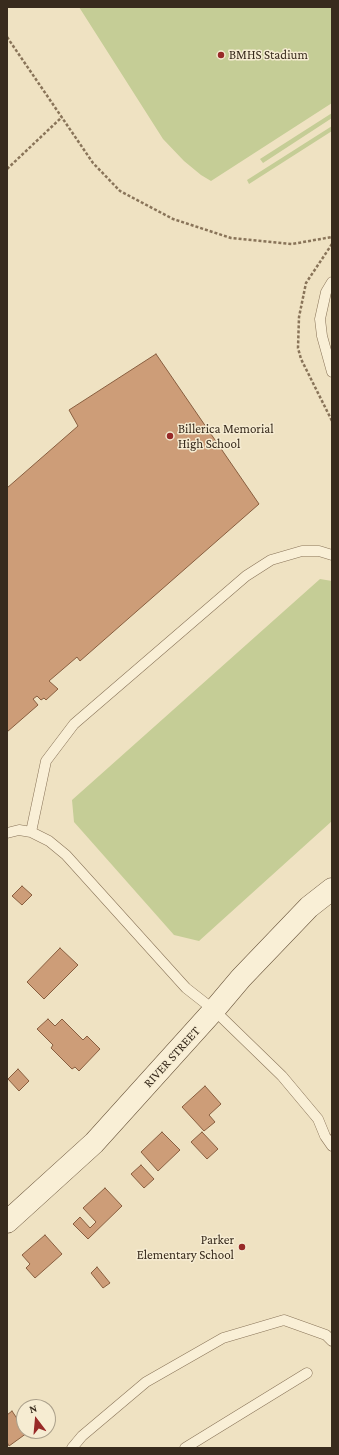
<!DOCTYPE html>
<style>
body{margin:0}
#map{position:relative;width:339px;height:1455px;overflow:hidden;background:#efe2c2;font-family:"Crimson Pro",serif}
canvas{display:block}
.frame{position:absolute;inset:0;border:8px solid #382b1d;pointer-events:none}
.north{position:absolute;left:16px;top:1399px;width:40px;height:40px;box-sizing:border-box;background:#f6ecd2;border:1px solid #aa9f8a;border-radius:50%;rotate:344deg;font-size:11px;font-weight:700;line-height:16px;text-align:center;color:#382b1d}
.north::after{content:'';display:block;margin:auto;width:14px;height:18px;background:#982a28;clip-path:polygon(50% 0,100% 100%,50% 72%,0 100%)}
</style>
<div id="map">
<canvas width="339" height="1455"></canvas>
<div class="frame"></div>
<div class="north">N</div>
</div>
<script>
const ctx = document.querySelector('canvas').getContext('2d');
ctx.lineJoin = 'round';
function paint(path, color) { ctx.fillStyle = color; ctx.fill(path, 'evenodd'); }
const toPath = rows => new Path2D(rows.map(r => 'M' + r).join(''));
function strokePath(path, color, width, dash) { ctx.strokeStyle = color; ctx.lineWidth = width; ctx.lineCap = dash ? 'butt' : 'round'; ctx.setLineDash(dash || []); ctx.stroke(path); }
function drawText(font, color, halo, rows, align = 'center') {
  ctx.font = font + ' "Crimson Pro",serif'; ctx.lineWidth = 3; ctx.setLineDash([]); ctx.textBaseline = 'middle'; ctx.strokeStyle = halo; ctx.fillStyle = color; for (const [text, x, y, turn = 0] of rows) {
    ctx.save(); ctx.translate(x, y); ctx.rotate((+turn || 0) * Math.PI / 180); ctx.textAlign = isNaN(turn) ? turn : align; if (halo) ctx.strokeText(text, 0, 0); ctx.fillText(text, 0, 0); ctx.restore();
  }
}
const green = toPath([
 [79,7,332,7,332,103,211,181,201,175,184,161,163,139],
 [332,113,332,118,263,163,260,159],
 [332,126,332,131,249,184,247,180],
 [320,579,332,581,332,821,199,941,174,935,74,822,72,800]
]);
const building = toPath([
 [156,354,259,504,80,661,77,657,49,681,58,689,46,700,44,698,41,700,37,696,33,699,38,705,7,732,7,488,78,426,69,410,156,354],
 [22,886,32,895,22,905,12,896,22,886],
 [60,948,78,965,44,999,27,982,60,948],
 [48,1019,55,1026,62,1019,83,1040,87,1036,100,1049,79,1071,75,1067,72,1069,51,1048,53,1045,37,1029,48,1019],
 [18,1069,29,1081,19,1091,8,1079,18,1069],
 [205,1086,221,1104,209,1115,215,1122,204,1131,182,1107,205,1086],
 [162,1132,180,1150,158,1171,141,1152,162,1132],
 [202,1132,218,1149,207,1159,191,1142,202,1132],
 [141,1165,154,1179,144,1188,131,1174,141,1165],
 [105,1188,122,1206,88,1239,73,1224,80,1217,90,1228,96,1222,83,1208,105,1188],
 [45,1235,62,1254,35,1278,26,1268,30,1264,22,1255,45,1235],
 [97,1267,110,1283,103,1288,91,1273,97,1267],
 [12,1411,24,1429,24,1431,27,1433,9,1446,7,1442,7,1415,12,1411]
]);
const path = toPath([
 [7,37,93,163,120,191,173,219,231,238,292,244,332,237],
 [7,169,62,117],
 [332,244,306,283,299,317,298,348,301,359,332,421]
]);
const lane = toPath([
 [332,282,326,292,320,319,322,336,332,372],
 [31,832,46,761,74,724,246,576,271,560,302,551,319,551,332,555],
 [7,833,19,830,31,832,49,841,66,855,186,988,214,1010,282,1076,318,1119,325,1136,332,1146],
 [72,1448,82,1436,146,1382,223,1338,284,1320,326,1335,332,1341],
 [185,1448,307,1373]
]);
const secondary = toPath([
 [7,1222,94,1143,214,1010,241,978,309,907,332,889]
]);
const markers = [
 [221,55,4,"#982a28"],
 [170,436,4,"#982a28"],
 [242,1247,4,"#982a28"]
];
const poiNames = [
 ["BMHS Stadium",229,55],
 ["Billerica Memorial",178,429],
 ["High School",178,444],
 ["Parker",234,1240,"right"],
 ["Elementary School",234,1255,"right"]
];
const streetNames = [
 ["RIVER STREET",172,1057,-48]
];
paint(green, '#c5cd96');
paint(building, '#cd9d78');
strokePath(building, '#885e3f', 1);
strokePath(lane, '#897459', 11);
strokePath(secondary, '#6a553c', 23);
strokePath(path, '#897459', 2.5, [3, 2]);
strokePath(lane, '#f9efd6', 10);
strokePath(secondary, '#f9efd6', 22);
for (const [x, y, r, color] of markers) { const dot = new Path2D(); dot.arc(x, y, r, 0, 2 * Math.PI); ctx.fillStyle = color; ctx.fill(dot); strokePath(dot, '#f6ecd2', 1.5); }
drawText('13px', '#382b1d', '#f6ecd2', poiNames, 'left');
drawText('13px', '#382b1d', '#f6ecd2', streetNames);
</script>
